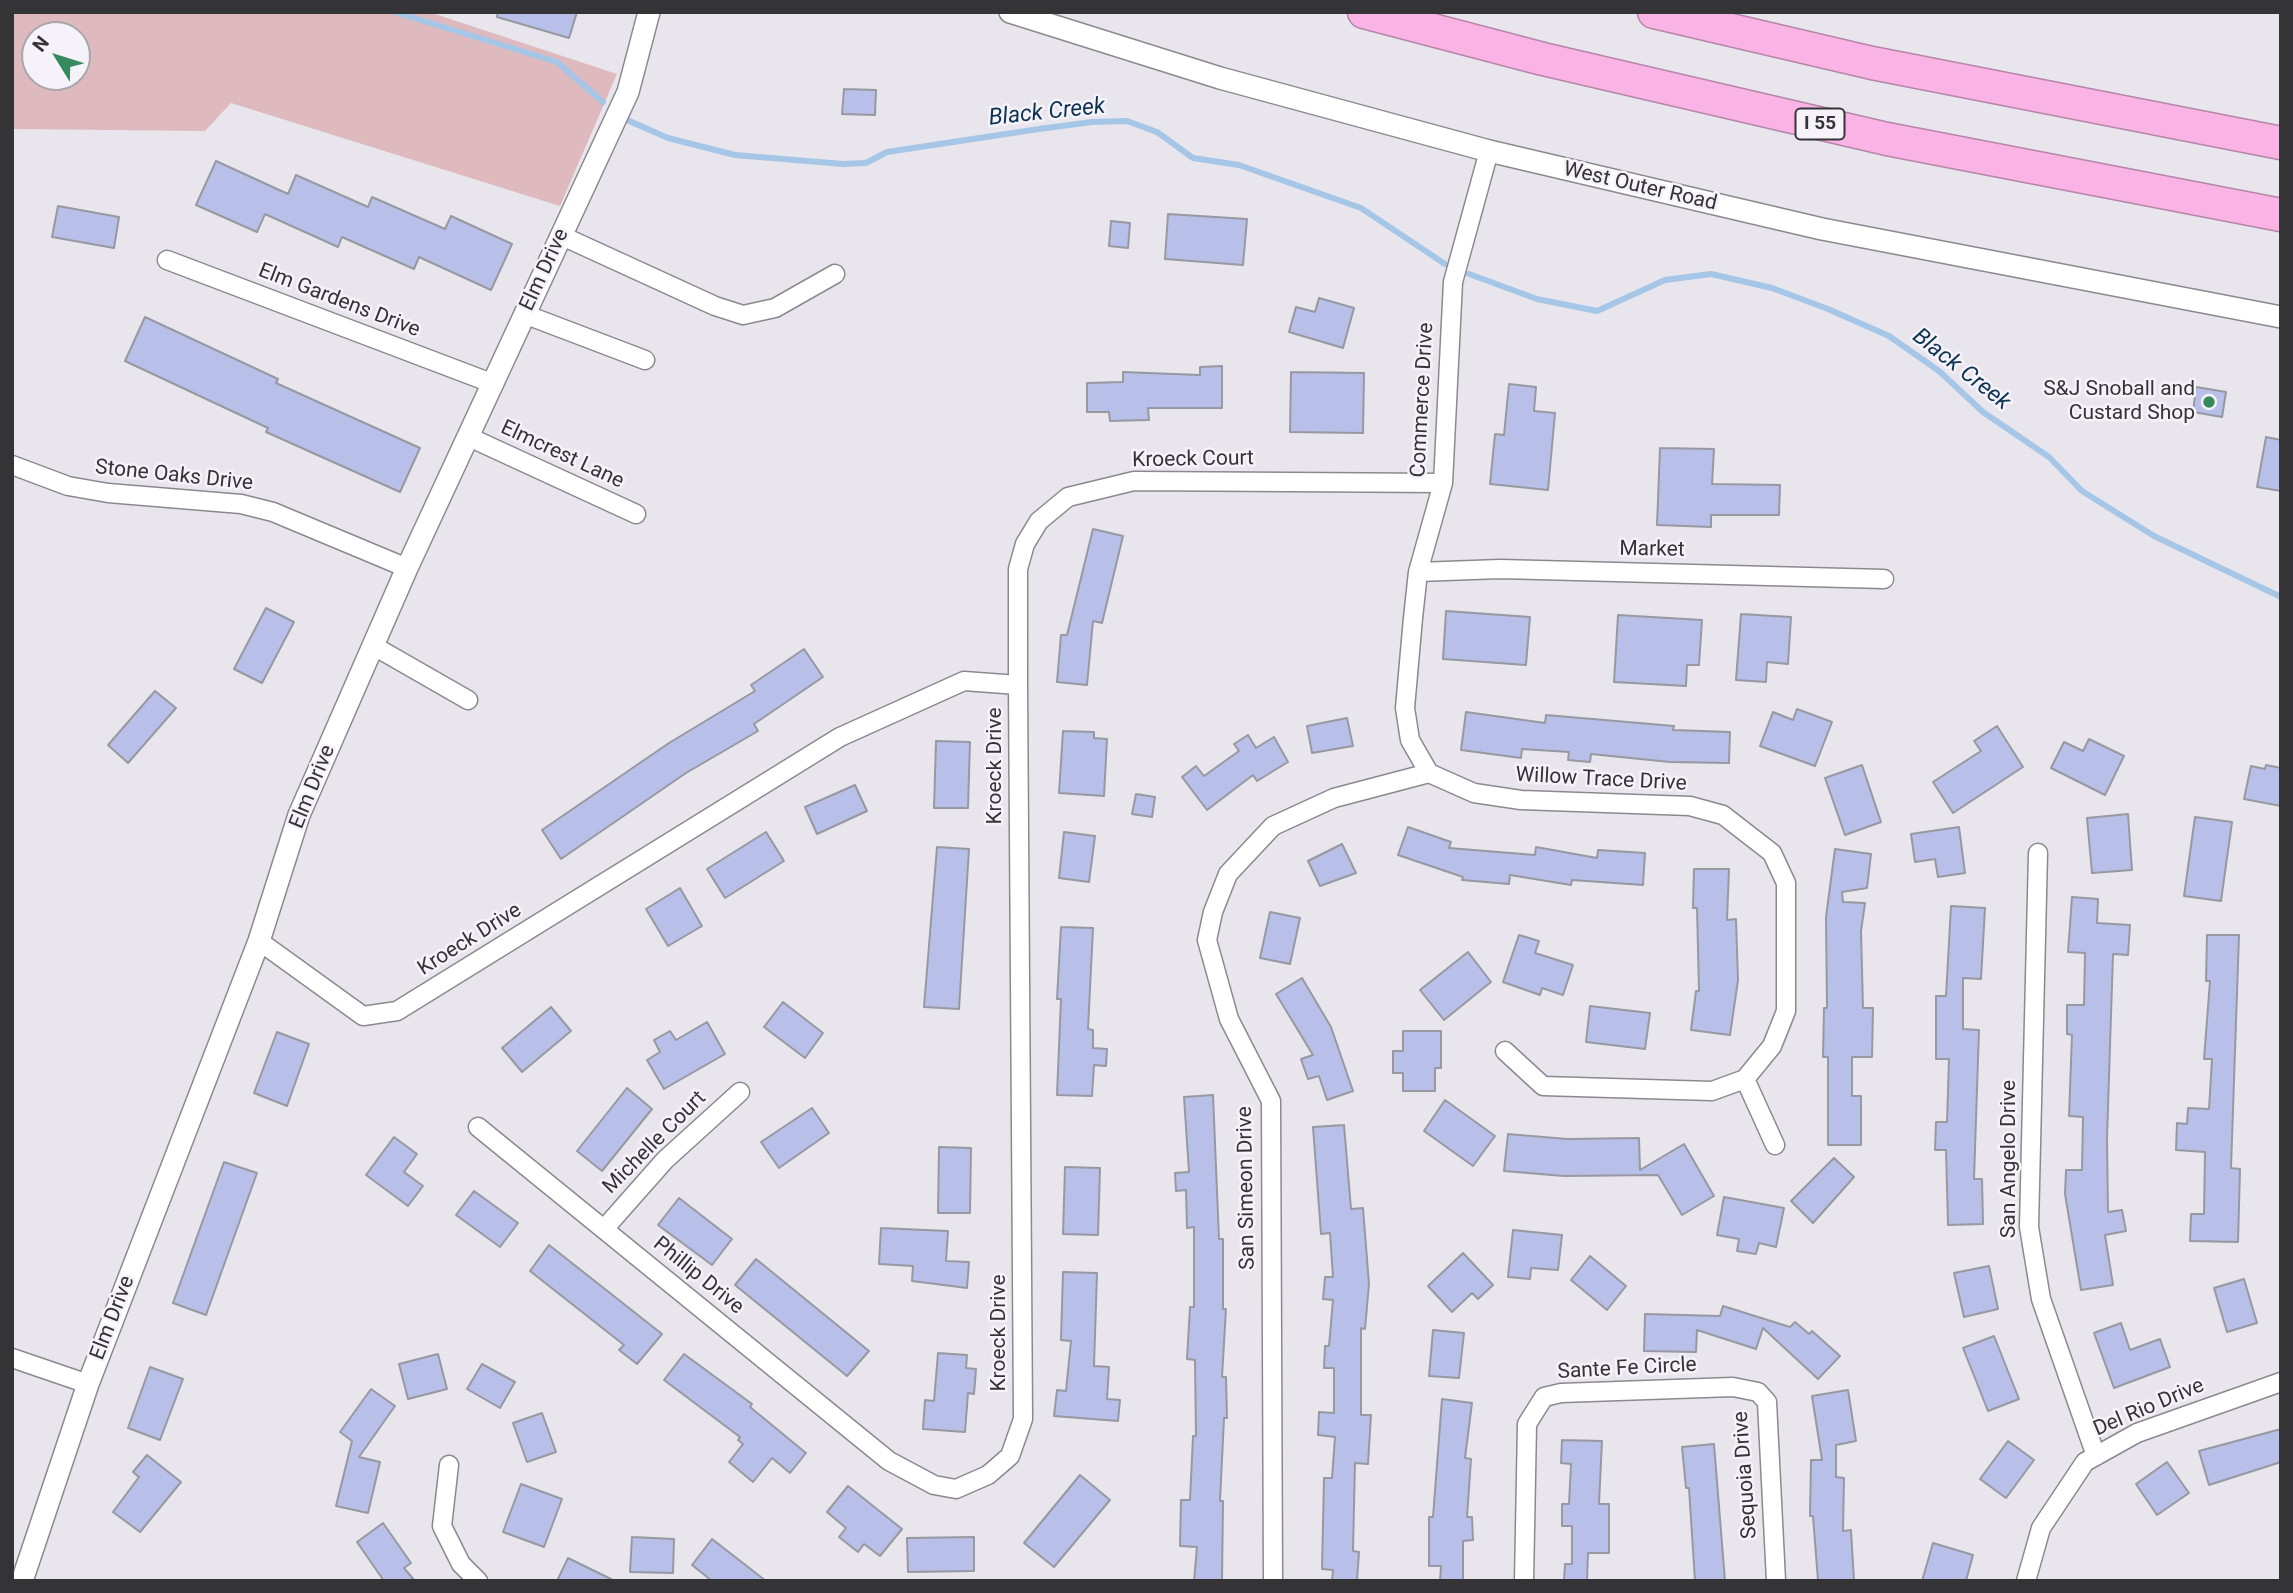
<!DOCTYPE html>
<style>
body{margin:0}
#map{position:relative;width:2293px;height:1593px;overflow:hidden;background:#e9e5ed;font-family:Roboto,sans-serif}
canvas{display:block}
.frame{position:absolute;inset:0;border:14px solid #343336;pointer-events:none}
.north{position:absolute;left:21px;top:21px;width:70px;height:70px;box-sizing:border-box;background:#f6f2fa;border:2px solid #a8a6ac;border-radius:50%;rotate:308deg;font-size:19px;font-weight:700;line-height:28px;text-align:center;color:#343336}
.north::after{content:'';display:block;margin:auto;width:24px;height:32px;background:#378a5d;clip-path:polygon(50% 0,100% 100%,50% 72%,0 100%)}
</style>
<div id="map">
<canvas width="2293" height="1593"></canvas>
<div class="frame"></div>
<div class="north">N</div>
</div>
<script>
const ctx = document.querySelector('canvas').getContext('2d');
ctx.lineJoin = 'round';
function paint(path, color) { ctx.fillStyle = color; ctx.fill(path, 'evenodd'); }
const toPath = rows => new Path2D(rows.map(r => 'M' + r).join(''));
function strokePath(path, color, width, dash) { ctx.strokeStyle = color; ctx.lineWidth = width; ctx.lineCap = dash ? 'butt' : 'round'; ctx.setLineDash(dash || []); ctx.stroke(path); }
function drawText(font, color, halo, rows, align = 'center') {
  ctx.font = font + ' Roboto,sans-serif'; ctx.lineWidth = 5; ctx.setLineDash([]); ctx.textBaseline = 'middle'; ctx.strokeStyle = halo; ctx.fillStyle = color; for (const [text, x, y, turn = 0] of rows) {
    ctx.save(); ctx.translate(x, y); ctx.rotate((+turn || 0) * Math.PI / 180); ctx.textAlign = isNaN(turn) ? turn : align; if (halo) ctx.strokeText(text, 0, 0); ctx.fillText(text, 0, 0); ctx.restore();
  }
}
const green = toPath([
 [12,12,429,12,617,74,560,206,231,103,205,131,12,129],
 [35,35,77,35,77,77,35,77]
]);
const stream = toPath([
 [395,12,557,62,603,102],
 [627,120,668,138,735,155,843,164,866,163,887,152,1039,129,1092,122,1127,121,1157,132,1193,158,1239,165,1361,208,1445,264],
 [1469,274,1537,299,1597,311,1665,280,1711,274,1772,288,1828,309,1889,336,1939,371,1983,412,2049,457,2082,491,2154,536,2281,597]
]);
const building = toPath([
 [498,12,577,12,569,38,497,17,498,12],
 [844,89,876,90,875,115,842,114,844,89],
 [216,161,288,194,296,175,368,207,372,197,445,229,451,216,512,244,491,290,419,257,414,269,342,237,338,247,265,214,257,232,196,205,216,161],
 [58,206,119,217,114,248,52,237,58,206],
 [1168,214,1247,219,1243,265,1165,259,1168,214],
 [1111,221,1130,223,1128,248,1109,246,1111,221],
 [1319,298,1354,308,1343,348,1289,332,1296,307,1315,312,1319,298],
 [145,317,278,379,276,383,420,448,400,492,266,432,268,428,125,361,145,317],
 [1222,366,1222,408,1148,408,1149,420,1110,421,1109,412,1087,412,1087,383,1123,382,1123,372,1200,375,1200,367,1222,366],
 [1291,372,1364,373,1363,433,1290,432,1291,372],
 [1509,384,1536,387,1534,411,1555,413,1548,490,1490,484,1495,434,1504,435,1509,384],
 [2196,387,2226,392,2222,417,2193,412,2196,387],
 [2266,437,2281,440,2281,491,2257,487,2266,437],
 [1660,448,1714,449,1712,484,1780,485,1779,515,1711,515,1711,527,1657,525,1660,448],
 [1093,529,1123,536,1102,623,1093,621,1087,685,1057,682,1061,635,1067,635,1093,529],
 [266,608,294,622,262,683,234,669,266,608],
 [1446,611,1530,617,1526,665,1443,659,1446,611],
 [1741,614,1791,617,1788,664,1767,662,1766,682,1736,680,1741,614],
 [1618,615,1702,620,1699,665,1687,665,1686,686,1614,682,1618,615],
 [804,649,823,677,754,724,758,731,686,773,561,859,542,830,669,743,755,691,751,685,804,649],
 [155,691,176,708,128,763,108,745,155,691],
 [1797,709,1832,722,1815,766,1760,746,1773,712,1793,720,1797,709],
 [1466,712,1545,723,1546,715,1674,726,1673,730,1730,732,1729,763,1670,762,1591,754,1590,762,1568,760,1569,752,1522,749,1521,758,1461,750,1466,712],
 [1347,718,1353,746,1312,753,1307,726,1347,718],
 [1997,726,2023,767,1953,813,1933,782,1981,751,1974,741,1997,726],
 [1063,731,1094,732,1094,738,1107,739,1104,796,1059,793,1063,731],
 [1248,735,1256,748,1274,737,1288,762,1257,781,1253,775,1207,810,1182,777,1196,766,1204,776,1239,751,1234,744,1248,735],
 [2089,739,2124,756,2105,795,2051,768,2064,742,2083,751,2089,739],
 [936,741,970,742,968,808,934,808,936,741],
 [1862,765,1881,822,1845,835,1825,778,1862,765],
 [2266,765,2281,768,2281,806,2244,799,2251,766,2265,769,2266,765],
 [855,785,867,811,817,834,805,807,855,785],
 [1136,794,1155,797,1152,817,1132,814,1136,794],
 [2128,814,2132,870,2092,873,2087,818,2128,814],
 [2195,817,2232,822,2221,901,2184,896,2195,817],
 [1408,827,1451,842,1449,848,1535,855,1536,847,1597,858,1598,850,1645,853,1643,885,1572,880,1571,885,1510,875,1509,884,1462,880,1463,877,1398,855,1408,827],
 [1959,827,1965,873,1938,877,1935,859,1915,862,1911,834,1959,827],
 [766,832,784,861,725,898,707,869,766,832],
 [1064,832,1095,836,1089,882,1059,878,1064,832],
 [1342,844,1356,873,1320,886,1308,861,1342,844],
 [937,847,969,849,959,1009,924,1007,937,847],
 [1835,849,1871,854,1867,888,1842,892,1843,902,1865,903,1861,931,1863,1008,1873,1008,1872,1057,1852,1057,1852,1096,1861,1096,1861,1145,1828,1145,1828,1057,1823,1057,1824,1008,1827,1008,1826,917,1835,849],
 [1694,869,1729,869,1727,920,1736,919,1738,980,1730,1035,1691,1030,1696,991,1699,991,1697,908,1693,908,1694,869],
 [680,888,702,926,668,946,646,909,680,888],
 [2072,897,2098,899,2097,923,2130,925,2128,955,2113,954,2107,1139,2108,1212,2122,1210,2126,1231,2105,1235,2113,1285,2081,1290,2065,1194,2066,1170,2082,1170,2083,1117,2069,1116,2072,1035,2067,1034,2067,1005,2084,1005,2085,953,2068,952,2072,897],
 [1951,906,1985,908,1981,979,1963,978,1963,1029,1979,1030,1974,1179,1982,1179,1983,1224,1948,1225,1946,1150,1935,1150,1936,1122,1947,1122,1949,1059,1936,1059,1936,996,1946,996,1951,906],
 [1270,912,1300,918,1290,964,1260,958,1270,912],
 [1061,927,1093,928,1088,1029,1093,1030,1093,1048,1107,1049,1106,1066,1094,1065,1092,1096,1057,1095,1061,999,1057,999,1061,927],
 [1519,935,1539,941,1535,953,1573,965,1563,995,1542,988,1540,995,1503,982,1519,935],
 [2207,935,2239,935,2231,1168,2240,1169,2238,1242,2190,1241,2191,1214,2204,1214,2205,1152,2176,1150,2177,1123,2187,1124,2188,1108,2209,1109,2212,1059,2204,1059,2210,981,2206,981,2207,935],
 [1468,952,1491,982,1444,1020,1420,990,1468,952],
 [1302,978,1331,1027,1353,1091,1327,1100,1319,1076,1308,1079,1301,1059,1313,1055,1276,994,1302,978],
 [783,1002,823,1033,805,1058,764,1027,783,1002],
 [1590,1006,1650,1013,1645,1049,1586,1042,1590,1006],
 [551,1007,571,1031,522,1072,502,1048,551,1007],
 [707,1022,725,1054,664,1089,647,1060,660,1052,654,1040,670,1031,676,1040,707,1022],
 [1403,1031,1441,1031,1441,1068,1435,1068,1435,1091,1403,1091,1403,1073,1393,1073,1393,1051,1403,1051,1403,1031],
 [277,1032,309,1044,287,1106,254,1093,277,1032],
 [627,1088,652,1109,602,1171,577,1151,627,1088],
 [1213,1095,1219,1239,1223,1239,1223,1309,1226,1309,1222,1377,1226,1377,1227,1418,1224,1418,1220,1501,1223,1501,1222,1581,1194,1581,1197,1547,1180,1546,1181,1500,1190,1500,1193,1436,1196,1436,1195,1360,1187,1359,1190,1307,1194,1307,1194,1227,1187,1228,1186,1190,1176,1191,1175,1173,1189,1172,1184,1097,1213,1095],
 [1445,1100,1495,1136,1473,1166,1424,1131,1445,1100],
 [812,1108,829,1133,779,1168,761,1142,812,1108],
 [1344,1125,1351,1209,1363,1208,1369,1284,1365,1329,1361,1328,1361,1415,1371,1415,1368,1464,1355,1463,1353,1551,1359,1552,1357,1581,1332,1581,1333,1570,1322,1569,1324,1478,1332,1478,1335,1437,1318,1435,1319,1412,1334,1413,1334,1368,1324,1368,1325,1346,1329,1346,1333,1300,1323,1299,1325,1277,1333,1277,1330,1233,1321,1234,1313,1127,1344,1125],
 [1508,1134,1567,1139,1639,1138,1640,1170,1684,1144,1714,1196,1682,1215,1658,1175,1564,1176,1504,1171,1508,1134],
 [394,1137,417,1154,404,1172,423,1186,408,1206,366,1175,394,1137],
 [939,1147,971,1148,970,1213,938,1213,939,1147],
 [1834,1158,1854,1177,1813,1223,1791,1201,1834,1158],
 [224,1162,257,1173,206,1315,173,1303,224,1162],
 [1065,1167,1100,1168,1098,1235,1063,1234,1065,1167],
 [474,1191,518,1223,500,1247,456,1215,474,1191],
 [1724,1197,1784,1208,1776,1247,1759,1243,1756,1254,1737,1251,1739,1239,1717,1235,1724,1197],
 [679,1198,732,1239,712,1265,658,1225,679,1198],
 [881,1228,948,1231,946,1261,969,1262,967,1288,912,1281,913,1266,879,1264,881,1228],
 [1513,1230,1562,1235,1558,1270,1531,1268,1530,1279,1508,1277,1513,1230],
 [549,1245,662,1334,637,1364,619,1350,624,1345,530,1271,549,1245],
 [1463,1253,1493,1285,1478,1299,1472,1293,1452,1312,1428,1286,1463,1253],
 [1590,1256,1626,1286,1607,1310,1571,1280,1590,1256],
 [756,1259,869,1351,847,1376,735,1285,756,1259],
 [1989,1266,1998,1309,1964,1317,1954,1273,1989,1266],
 [1063,1272,1097,1273,1094,1366,1109,1367,1107,1399,1120,1400,1118,1421,1054,1416,1057,1390,1066,1391,1071,1341,1061,1340,1063,1272],
 [2244,1279,2257,1323,2227,1332,2214,1288,2244,1279],
 [1723,1306,1790,1327,1795,1322,1809,1334,1812,1331,1840,1356,1818,1379,1763,1328,1756,1349,1697,1330,1696,1352,1644,1351,1645,1314,1720,1316,1723,1306],
 [2121,1323,2130,1350,2160,1339,2170,1367,2114,1388,2094,1333,2121,1323],
 [1433,1330,1464,1333,1459,1378,1429,1376,1433,1330],
 [1994,1336,2019,1399,1988,1411,1963,1348,1994,1336],
 [938,1353,967,1355,966,1368,976,1369,974,1394,968,1393,965,1432,923,1429,925,1400,934,1401,938,1353],
 [438,1354,447,1389,408,1399,399,1364,438,1354],
 [684,1354,752,1404,750,1407,806,1453,790,1473,772,1458,753,1482,729,1462,743,1444,738,1440,740,1437,664,1380,684,1354],
 [482,1364,515,1382,500,1408,467,1389,482,1364],
 [150,1367,183,1379,160,1440,128,1428,150,1367],
 [371,1389,395,1406,359,1457,380,1462,368,1513,336,1506,352,1441,340,1432,371,1389],
 [1848,1390,1856,1441,1836,1445,1836,1477,1844,1478,1843,1531,1851,1530,1854,1581,1818,1581,1813,1516,1810,1516,1811,1460,1822,1460,1812,1396,1848,1390],
 [1442,1399,1472,1403,1465,1458,1471,1459,1467,1517,1472,1517,1473,1540,1463,1541,1463,1581,1440,1581,1441,1566,1429,1566,1429,1517,1433,1517,1442,1399],
 [542,1413,556,1452,527,1462,513,1423,542,1413],
 [2281,1429,2281,1462,2209,1485,2199,1451,2281,1429],
 [1562,1440,1602,1441,1599,1504,1609,1504,1609,1553,1588,1553,1587,1581,1564,1581,1565,1564,1572,1564,1572,1526,1562,1526,1562,1504,1569,1504,1571,1464,1561,1463,1562,1440],
 [2008,1441,2034,1460,2006,1498,1980,1479,2008,1441],
 [1714,1444,1725,1581,1695,1581,1689,1488,1686,1488,1682,1447,1714,1444],
 [147,1455,181,1482,140,1532,113,1512,139,1477,133,1472,147,1455],
 [2167,1462,2189,1493,2157,1515,2136,1484,2167,1462],
 [1080,1475,1110,1500,1054,1567,1024,1543,1080,1475],
 [521,1484,562,1499,544,1547,503,1532,521,1484],
 [848,1486,902,1529,880,1556,864,1544,858,1552,839,1537,846,1528,827,1512,848,1486],
 [383,1523,411,1563,404,1568,415,1581,384,1581,357,1542,383,1523],
 [632,1537,674,1539,673,1573,630,1572,632,1537],
 [974,1537,974,1571,908,1572,907,1538,974,1537],
 [712,1539,766,1581,712,1581,692,1565,712,1539],
 [1933,1543,1973,1555,1966,1581,1922,1581,1933,1543],
 [568,1558,615,1581,557,1581,568,1558]
]);
const minor = toPath([
 [560,235,715,306,743,315,775,308,835,274],
 [167,260,494,384],
 [524,314,645,360],
 [469,437,636,514],
 [12,465,68,486,108,493,241,504,273,512,407,568],
 [1418,572,1500,569,1884,579],
 [372,645,468,700],
 [1429,773,1474,793,1521,800,1690,806,1723,815,1772,853,1786,883,1786,1011,1772,1046,1745,1079,1775,1145],
 [1429,773,1410,740,1405,708,1413,618,1418,572,1443,483,1453,282,1489,151],
 [2038,853,2029,1227,2041,1299,2096,1456],
 [259,941,363,1016,397,1011,840,737,964,681,1018,685],
 [1505,1051,1543,1086,1712,1091,1745,1079],
 [478,1127,889,1461,934,1485,956,1489,988,1475,1010,1456,1023,1419,1018,685,1018,569,1025,544,1039,521,1068,497,1134,481,1443,483],
 [604,1229,665,1160,740,1092],
 [12,1358,88,1384],
 [449,1465,442,1526,461,1564,478,1581],
 [1273,1581,1271,1101,1229,1019,1207,940,1213,912,1228,874,1273,826,1334,798,1429,773],
 [1524,1581,1527,1424,1544,1397,1561,1393,1733,1387,1758,1392,1767,1402,1776,1581],
 [2026,1581,2041,1528,2085,1462,2137,1433,2281,1382]
]);
const tertiary = toPath([
 [1010,12,1220,78,1489,151,1822,229,2281,317],
 [22,1581,88,1384,259,941,299,815,407,568,628,92,649,12]
]);
const motorway = toPath([
 [1364,12,1543,59,1887,139,2281,215],
 [1654,12,1872,63,2281,143]
]);
const markers = [
 [2209,402,7,"#378a5d"]
];
const shields = [
 [1820,124,49]
];
const shieldNames = [
 ["I 55",1820,124]
];
const streetNames = [
 ["West Outer Road",1640,187,13],
 ["Elm Drive",545,270,-65],
 ["Elm Gardens Drive",339,301,21],
 ["Commerce Drive",1423,400,-87],
 ["Elmcrest Lane",562,455,25],
 ["Kroeck Court",1193,460,-1],
 ["Stone Oaks Drive",174,476,6],
 ["Market",1652,550,1],
 ["Kroeck Drive",996,766,-90],
 ["Willow Trace Drive",1601,780,3],
 ["Elm Drive",313,787,-68],
 ["Kroeck Drive",470,940,-32],
 ["Michelle Court",655,1143,-45],
 ["San Angelo Drive",2010,1159,-90],
 ["San Simeon Drive",1247,1188,-91],
 ["Phillip Drive",698,1276,39],
 ["Elm Drive",113,1318,-69],
 ["Kroeck Drive",1000,1333,-90],
 ["Sante Fe Circle",1627,1369,-3],
 ["Del Rio Drive",2149,1408,-23],
 ["Sequoia Drive",1746,1475,-94]
];
const poiNames = [
 ["S&J Snoball and",2195,390],
 ["Custard Shop",2195,414]
];
const waterNames = [
 ["Black Creek",1047,113,-6],
 ["Black Creek",1961,370,38]
];
paint(green, '#debabf');
strokePath(stream, '#a5c6e6', 6);
paint(building, '#b8bfe8');
strokePath(building, '#9798a0', 2);
strokePath(minor, '#8b888f', 21);
strokePath(tertiary, '#8b888f', 24);
strokePath(motorway, '#b586a8', 35);
strokePath(minor, '#fff', 18);
strokePath(tertiary, '#fff', 21);
strokePath(motorway, '#fab3e5', 32);
for (const [x, y, r, color] of markers) { const dot = new Path2D(); dot.arc(x, y, r, 0, 2 * Math.PI); ctx.fillStyle = color; ctx.fill(dot); strokePath(dot, '#f6f2fa', 2.5); }
for (const [x, y, w] of shields) { const box = new Path2D(); box.roundRect(x - w / 2, y - 15.5, w, 31, 5); ctx.fillStyle = '#f6f2fa'; ctx.fill(box); strokePath(box, '#343336', 2); }
drawText('bold 19px', '#343336', null, shieldNames);
drawText('21px', '#343336', '#f6f2fa', streetNames);
drawText('21px', '#343336', '#f6f2fa', poiNames, 'right');
drawText('italic 23px', '#0d3352', '#f6f2fa', waterNames);
</script>
